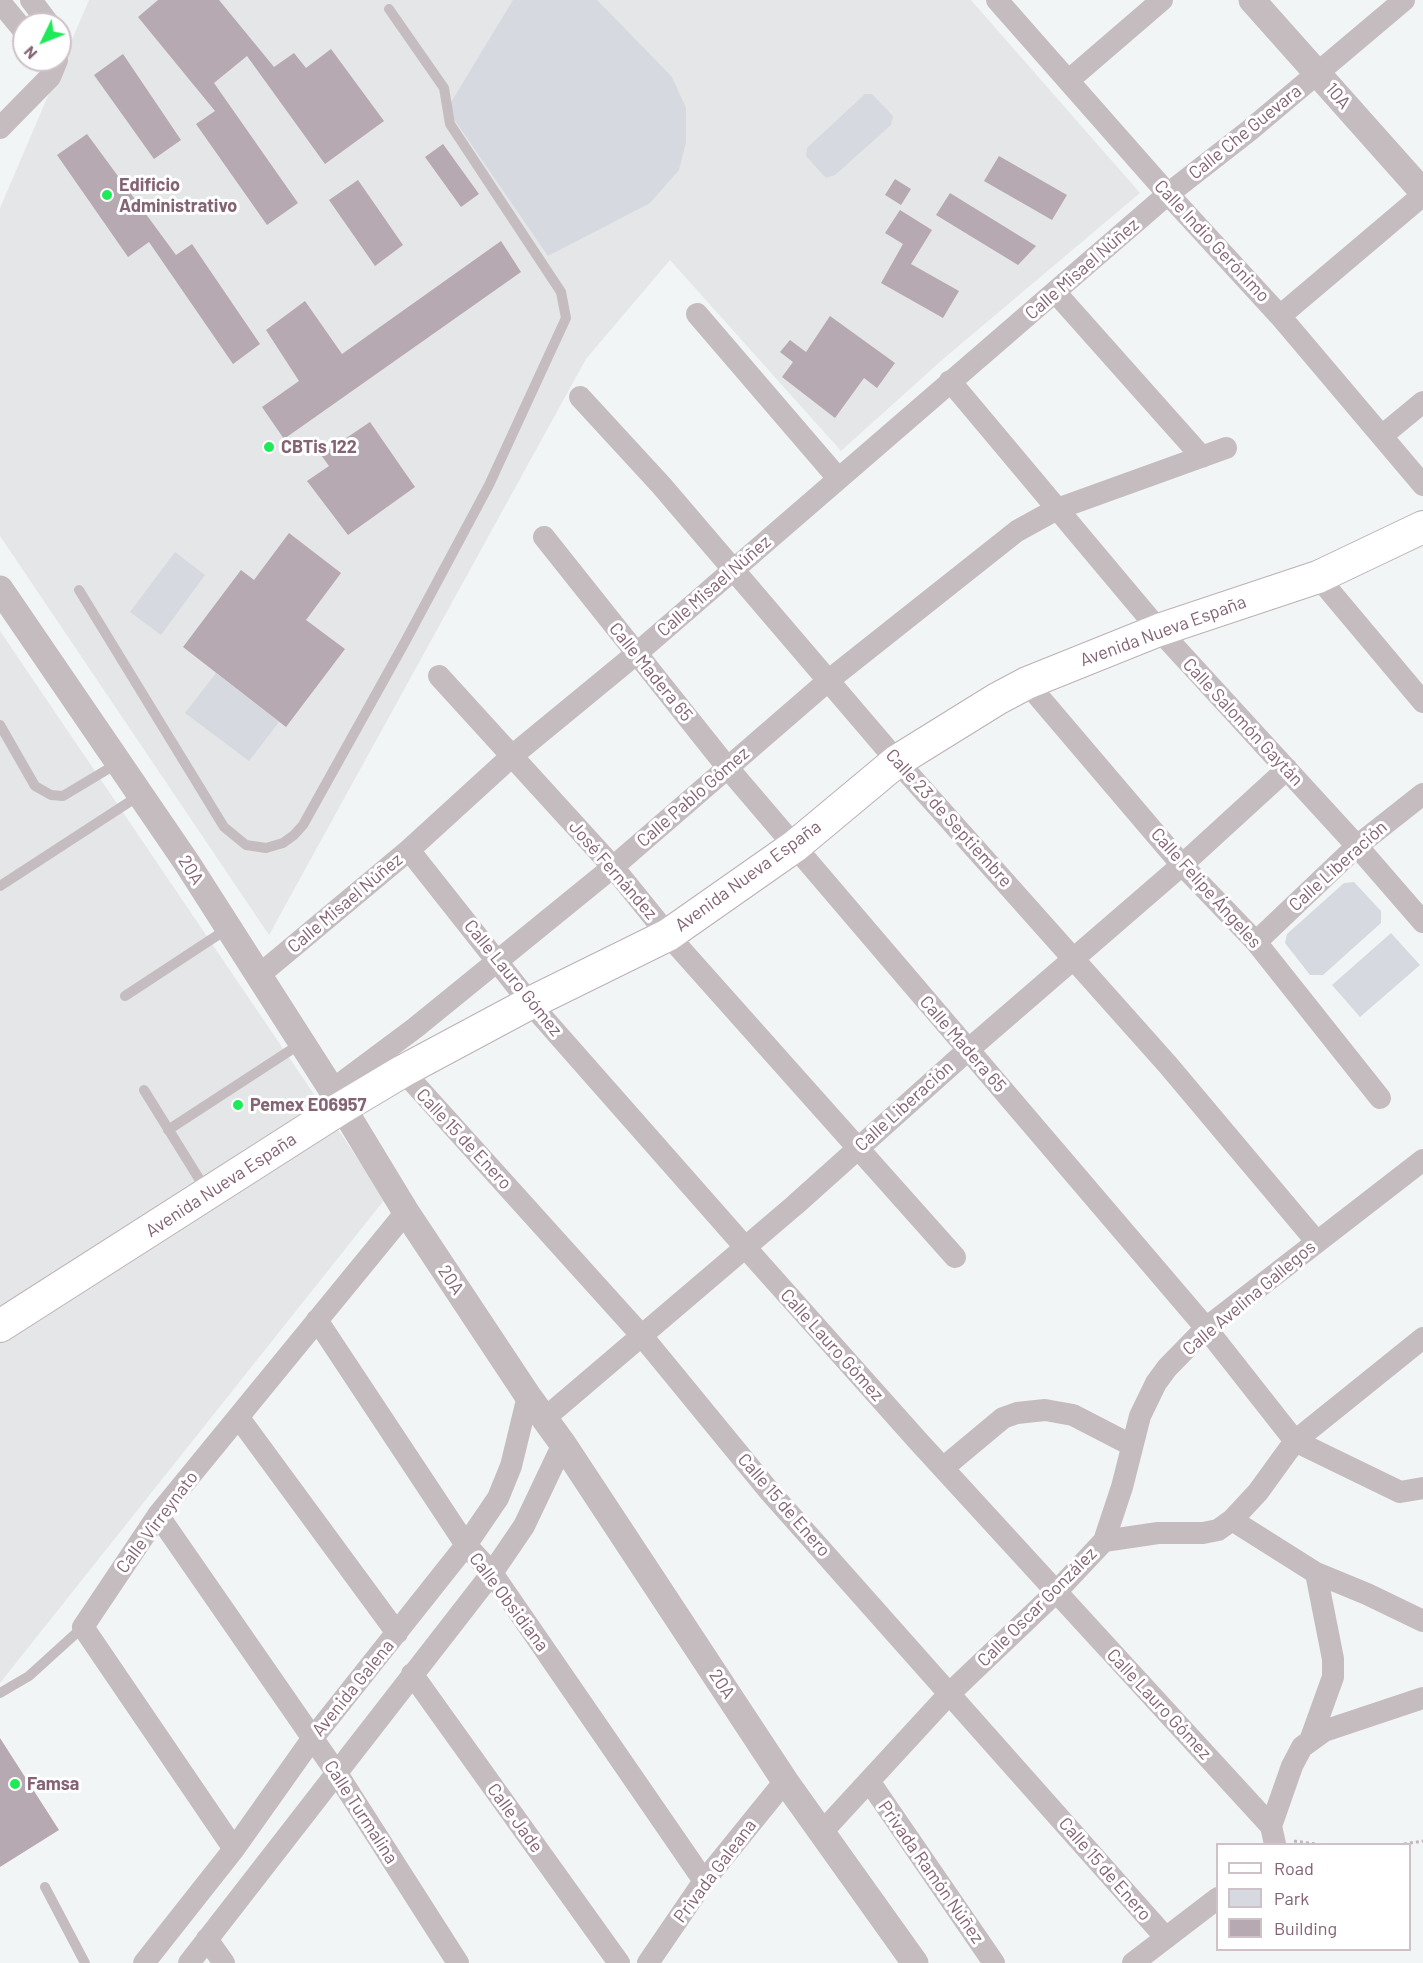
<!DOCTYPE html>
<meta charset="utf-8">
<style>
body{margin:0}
#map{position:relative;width:1423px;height:1963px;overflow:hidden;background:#f2f5f6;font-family:Barlow,sans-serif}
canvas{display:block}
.legend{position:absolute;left:1216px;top:1843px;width:195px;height:108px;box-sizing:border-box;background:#fff;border:2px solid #cec1c7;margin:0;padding:8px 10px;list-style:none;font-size:18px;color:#846374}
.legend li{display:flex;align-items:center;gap:12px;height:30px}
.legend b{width:30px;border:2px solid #cec1c7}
.north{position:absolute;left:12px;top:12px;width:60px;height:60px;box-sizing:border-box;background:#fff;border:2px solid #cec1c7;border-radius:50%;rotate:227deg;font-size:16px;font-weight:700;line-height:24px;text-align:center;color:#846374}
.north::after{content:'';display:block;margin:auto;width:21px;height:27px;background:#1eea58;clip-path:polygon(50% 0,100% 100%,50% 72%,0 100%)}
</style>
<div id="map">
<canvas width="1423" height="1963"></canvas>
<ul class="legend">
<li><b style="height:8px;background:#fff"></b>Road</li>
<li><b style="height:16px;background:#d6d9e0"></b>Park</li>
<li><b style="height:16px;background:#b7a9b1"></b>Building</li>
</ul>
<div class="north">N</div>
</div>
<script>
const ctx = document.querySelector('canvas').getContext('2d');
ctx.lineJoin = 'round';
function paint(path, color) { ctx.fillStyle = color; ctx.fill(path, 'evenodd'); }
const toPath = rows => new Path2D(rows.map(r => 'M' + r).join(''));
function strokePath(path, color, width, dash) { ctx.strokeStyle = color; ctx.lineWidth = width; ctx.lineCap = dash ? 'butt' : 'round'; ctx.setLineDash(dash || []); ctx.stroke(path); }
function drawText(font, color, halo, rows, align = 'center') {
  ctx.font = font + ' Barlow,sans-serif'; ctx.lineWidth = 6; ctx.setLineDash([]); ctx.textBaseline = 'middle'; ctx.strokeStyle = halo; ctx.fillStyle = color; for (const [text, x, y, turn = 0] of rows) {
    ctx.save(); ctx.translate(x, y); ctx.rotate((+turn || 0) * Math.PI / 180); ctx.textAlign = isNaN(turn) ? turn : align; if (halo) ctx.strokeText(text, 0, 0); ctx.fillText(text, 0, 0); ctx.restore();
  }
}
const built = toPath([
 [89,0,971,0,1140,193,942,360,841,451,670,260,586,359,269,935,0,536,0,208],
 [0,631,385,1199,0,1683]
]);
const green = toPath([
 [513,0,597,0,672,77,686,108,686,142,679,170,650,203,548,256,447,109],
 [865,94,872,94,893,116,891,125,835,175,826,178,806,156,807,148],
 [175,552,205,575,161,635,130,612],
 [216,673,279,722,249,761,185,713],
 [1354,882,1381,911,1381,923,1323,975,1310,975,1285,943,1287,934,1344,883],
 [1391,933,1420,965,1360,1017,1332,985]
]);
const building = toPath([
 [158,0,219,0,274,67,294,53,306,68,331,49,384,121,325,164,247,56,214,83,298,203,267,225,196,124,215,111,138,17],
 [123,54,181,140,154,159,94,75],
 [87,134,176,255,192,244,260,344,233,364,149,242,128,257,57,155],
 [443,144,479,194,461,207,425,157],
 [999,156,1067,195,1052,220,984,181],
 [895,179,911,189,901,205,885,195],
 [358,180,403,245,375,266,329,200],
 [950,193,1036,246,1018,265,936,215],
 [900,210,932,230,911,264,959,291,943,318,881,283,903,244,885,233],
 [501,241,521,272,284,439,262,407,299,381,266,330,305,301,342,354],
 [830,316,895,363,877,388,864,378,835,418,782,377,793,362,780,352,790,340,806,352],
 [370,422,415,487,348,535,307,481,329,466,321,455],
 [289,533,341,573,306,620,345,649,286,727,183,647,241,570,254,580],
 [0,1738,59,1830,0,1867]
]);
const path = toPath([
 [1294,1841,1316,1844],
 [1404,1844,1423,1841]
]);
const service = toPath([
 [79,590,224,827,246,845,266,848,283,843,294,835,303,825,405,642,489,485,566,318,561,292,450,124,444,88,389,9],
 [0,725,35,786,51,795,63,796,118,763],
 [0,886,140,795],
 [125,996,227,929],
 [144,1090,206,1190],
 [168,1130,300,1044],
 [0,1693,29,1676,83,1627],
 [45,1887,85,1963]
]);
const minor = toPath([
 [31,0,49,24],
 [997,0,1168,194,1280,316,1423,485],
 [0,2,24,31],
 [1069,80,1162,0],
 [0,128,50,77,57,60],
 [1056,293,1202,457],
 [697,314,837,477],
 [1280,316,1423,195],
 [950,381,1159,630,1357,846,1423,922],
 [580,397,661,485,897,761,1168,1065,1316,1241],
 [1383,435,1423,402],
 [544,537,727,767,1206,1328,1295,1441,1400,1492,1423,1488],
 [1318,577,1423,702],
 [439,676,613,867,668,935,955,1257],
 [1027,683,1182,865,1256,942,1380,1098],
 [409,850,530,1003,745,1247,919,1442,1271,1826],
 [1256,942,1357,846,1423,794],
 [258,976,409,850,512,756,636,654,1168,194,1250,130,1404,0],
 [403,1071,642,1336,770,1492,1166,1938],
 [332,1090,415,1028,613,867,829,680,1017,531,1057,509,1226,448],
 [317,1320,466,1545,492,1573,704,1881],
 [239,1418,397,1633],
 [545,1418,795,1205,968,1050,1182,865,1287,769],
 [943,1468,1003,1418,1017,1413,1045,1410,1073,1415,1131,1445],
 [158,1515,336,1772,458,1963],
 [1232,1520,1316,1573,1367,1594,1423,1621],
 [1104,1541,1122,1487,1140,1416,1156,1383,1167,1368,1206,1328,1423,1160],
 [412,1674,619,1963],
 [1311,1738,1333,1677,1333,1659,1316,1573],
 [869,1781,994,1963],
 [822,1832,950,1693,1056,1592,1104,1541,1158,1533,1203,1533,1218,1530,1232,1520,1258,1492,1295,1441,1423,1338],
 [1275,1844,1271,1826,1292,1766,1302,1747,1324,1731,1423,1698],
 [234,1849,83,1627,158,1515,406,1212],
 [207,1939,224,1963],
 [144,1963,234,1849,312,1739,466,1545,498,1498,511,1466,528,1396],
 [189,1963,492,1573,524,1526,563,1444],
 [648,1963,704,1881,785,1781],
 [1133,1963,1218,1898]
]);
const tertiary = toPath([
 [1252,0,1423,192],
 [0,589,187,863,332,1090,406,1212,528,1396,563,1444,785,1781,915,1963]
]);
const secondary = toPath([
 [0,1326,341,1108,403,1071,530,1003,668,935,795,846,897,761,997,699,1027,683,1159,630,1318,577,1423,527]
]);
const markers = [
 [107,195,6,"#1eea58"],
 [269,447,6,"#1eea58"],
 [238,1105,6,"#1eea58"],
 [15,1784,6,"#1eea58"]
];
const streetNames = [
 ["10A",1338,96,49],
 ["Calle Che Guevara",1245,132,-39],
 ["Calle Indio Gerónimo",1212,241,47],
 ["Calle Misael Núñez",1082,269,-41],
 ["Calle Misael Núñez",714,586,-41],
 ["Avenida Nueva España",1163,631,-20],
 ["Calle Madera 65",651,672,51],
 ["Calle Salomón Gaytán",1243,722,47],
 ["Calle Pablo Gómez",693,797,-41],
 ["Calle 23 de Septiembre",949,818,48],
 ["Calle Liberación",1338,866,-42],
 ["20A",191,870,58],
 ["José Fernández",613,870,49],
 ["Avenida Nueva España",748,876,-36],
 ["Calle Felipe Ángeles",1206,888,48],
 ["Calle Misael Núñez",345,903,-40],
 ["Calle Lauro Gómez",513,978,51],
 ["Calle Madera 65",963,1044,49],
 ["Calle Liberación",904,1106,-42],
 ["Calle 15 de Enero",464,1139,47],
 ["Avenida Nueva España",221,1185,-33],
 ["20A",451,1280,56],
 ["Calle Avelina Gallegos",1249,1298,-40],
 ["Calle Lauro Gómez",832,1345,48],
 ["Calle 15 de Enero",784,1505,49],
 ["Calle Virreynato",157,1522,-53],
 ["Calle Obsidiana",509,1602,53],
 ["Calle Oscar González",1037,1607,-45],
 ["20A",722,1684,57],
 ["Avenida Galena",353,1688,-51],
 ["Calle Lauro Gómez",1159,1704,47],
 ["Calle Turmalina",361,1812,57],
 ["Calle Jade",515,1818,54],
 ["Calle 15 de Enero",1105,1869,49],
 ["Privada Galeana",715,1871,-53],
 ["Privada Ramón Núñez",931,1872,55]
];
const poiNames = [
 ["Edificio",119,185],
 ["Administrativo",119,206],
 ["CBTis 122",281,447],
 ["Pemex E06957",250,1105],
 ["Famsa",27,1784]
];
paint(built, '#e5e6e7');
paint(green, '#d6d9e0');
paint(building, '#b7a9b1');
strokePath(secondary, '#bbb0b6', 34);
strokePath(path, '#bdb6ba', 3, [3, 3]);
strokePath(service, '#c5bcc0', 10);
strokePath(minor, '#c5bcc0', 22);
strokePath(tertiary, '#c5bcc0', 27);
strokePath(secondary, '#fff', 32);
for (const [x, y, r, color] of markers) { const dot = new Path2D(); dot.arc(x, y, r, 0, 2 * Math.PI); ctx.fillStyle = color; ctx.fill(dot); strokePath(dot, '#fff', 2); }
drawText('18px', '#846374', '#fff', streetNames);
drawText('bold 18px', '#846374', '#fff', poiNames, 'left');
</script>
